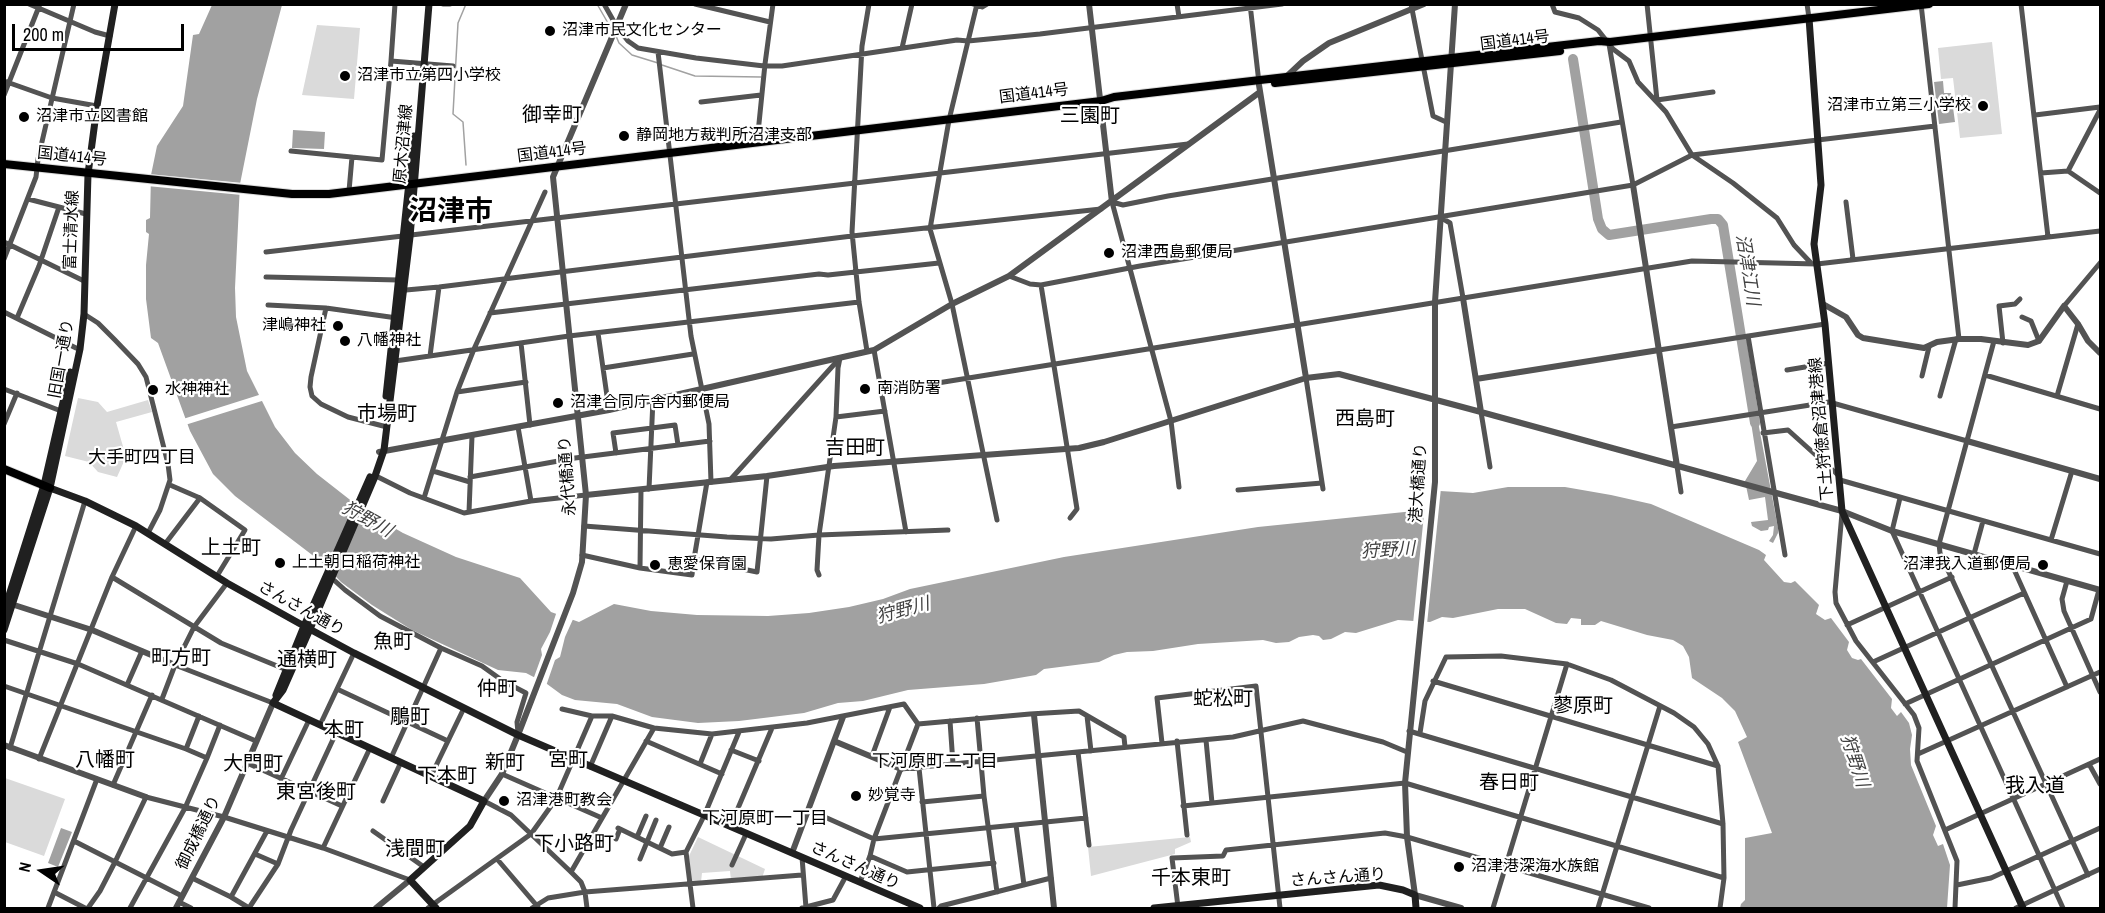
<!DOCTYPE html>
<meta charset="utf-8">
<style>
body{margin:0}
#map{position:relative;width:2105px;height:913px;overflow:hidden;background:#fff;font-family:"Archivo Narrow",sans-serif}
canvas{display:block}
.frame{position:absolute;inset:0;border:6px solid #000;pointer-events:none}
.north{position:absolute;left:12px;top:841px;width:60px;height:60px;-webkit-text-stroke:4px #fff;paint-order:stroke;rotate:283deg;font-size:16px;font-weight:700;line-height:24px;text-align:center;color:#000}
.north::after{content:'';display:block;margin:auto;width:21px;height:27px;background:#000;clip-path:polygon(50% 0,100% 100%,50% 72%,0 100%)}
.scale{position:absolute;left:12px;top:24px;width:172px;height:27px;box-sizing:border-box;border:3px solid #000;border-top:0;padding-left:8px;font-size:18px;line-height:21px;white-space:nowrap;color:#000;-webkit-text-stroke:4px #fff;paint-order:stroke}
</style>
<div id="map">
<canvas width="2105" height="913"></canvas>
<div class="frame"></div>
<div class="north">N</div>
<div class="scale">200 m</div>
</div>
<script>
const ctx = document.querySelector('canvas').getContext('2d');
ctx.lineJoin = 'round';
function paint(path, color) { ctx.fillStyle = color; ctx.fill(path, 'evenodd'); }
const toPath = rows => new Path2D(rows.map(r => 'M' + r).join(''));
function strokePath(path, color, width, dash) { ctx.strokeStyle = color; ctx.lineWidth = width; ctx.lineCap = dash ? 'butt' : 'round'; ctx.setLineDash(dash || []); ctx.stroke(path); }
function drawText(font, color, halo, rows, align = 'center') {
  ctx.font = font + ' "Archivo Narrow","Noto Sans JP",sans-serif'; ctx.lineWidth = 4.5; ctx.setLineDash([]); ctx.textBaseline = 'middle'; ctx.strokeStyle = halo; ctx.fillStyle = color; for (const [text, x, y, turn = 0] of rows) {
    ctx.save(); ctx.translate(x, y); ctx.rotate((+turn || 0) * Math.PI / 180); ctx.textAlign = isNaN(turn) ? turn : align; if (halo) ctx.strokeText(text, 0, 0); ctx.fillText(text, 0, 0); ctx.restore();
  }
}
const green = toPath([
 [317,25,360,28,354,99,302,95],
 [1992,42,2002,134,1960,138,1953,78,1941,79,1938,48],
 [78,398,98,402,107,412,148,400,152,412,116,422,126,457,117,477,98,472,89,462,65,456],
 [5,778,65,799,44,856,5,842],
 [698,837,765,869,762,878,731,880,730,871,702,873,701,882,691,883,689,856],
 [1190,837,1191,842,1175,849,1175,854,1091,876,1088,847]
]);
const water = toPath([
 [212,5,282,5,257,99,240,184,235,288,236,317,247,371,275,427,295,453,317,474,363,510,403,533,456,557,520,578,551,612,579,622,614,604,651,611,697,615,768,616,809,613,849,607,883,599,910,589,1064,557,1258,527,1424,510,1440,491,1473,493,1508,487,1565,487,1611,495,1651,504,1759,550,1766,555,1764,560,1784,582,1791,583,1795,581,1819,605,1816,614,1825,620,1831,618,1849,642,1847,650,1852,658,1858,660,1861,659,1892,699,1891,708,1897,716,1901,712,1909,723,1912,735,1910,749,1911,765,1936,826,1933,835,1938,846,1943,844,1950,865,1947,908,1740,908,1741,904,1745,900,1745,838,1772,833,1738,742,1747,737,1735,711,1722,698,1692,678,1689,657,1683,646,1673,640,1647,635,1601,621,1595,625,1581,625,1581,619,1571,618,1567,624,1556,623,1525,609,1498,609,1453,618,1442,617,1430,622,1398,620,1356,633,1345,632,1331,639,1323,640,1319,636,1313,635,1299,637,1289,642,1276,643,1263,640,1198,644,1153,651,1127,652,1114,655,1099,662,1044,669,1036,675,984,684,908,690,863,701,838,703,804,713,739,721,698,723,652,717,617,704,575,700,562,695,547,684,526,673,498,670,412,630,372,605,341,582,324,564,235,496,213,474,190,431,158,343,151,338,146,299,146,265,149,234,146,232,146,220,150,218,151,175,157,146,183,106,193,35,199,34],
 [1943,81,1944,93,1951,93,1955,122,1939,124,1934,82],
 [293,130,325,132,324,149,292,148],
 [1756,411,1778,528,1778,533,1773,543,1769,541,1773,535,1774,526,1769,527,1768,530,1761,531,1752,526,1751,522,1768,520,1765,497,1749,500,1745,481,1757,461,1750,416],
 [61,828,72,832,58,867,48,863]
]);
const pier = toPath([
 [148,174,243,183,242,195,147,186],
 [262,394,265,400,185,425,183,419],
 [1441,488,1427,624,1413,624,1425,504],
 [557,611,574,617,565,637,560,657,555,660,546,686,533,680,542,655,541,649,550,632]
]);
const stream = toPath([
 [597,4,612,30],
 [616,36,619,43,632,55,658,63],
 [662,65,695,76,761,77],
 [466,165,463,122,453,114,458,23,466,4]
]);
const river = toPath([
 [1573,59,1598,219,1602,229,1609,235,1711,219,1718,219,1723,225,1755,423]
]);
const minor = toPath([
 [29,4,95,32,110,36],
 [395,4,391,61,453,66],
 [443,4,450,4],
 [604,4,617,27,628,41,638,48,696,58,764,66,782,66,957,40,968,41,1040,34,1282,4],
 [695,4,770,22],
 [973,4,982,7,987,4],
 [977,4,949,120,930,229,952,304,997,520],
 [1177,4,1179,17],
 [1250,4,1259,83],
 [1411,4,1433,116,1446,122],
 [1552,4,1555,12,1579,18,1598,30,1613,49,1629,61,1638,82,1666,112,1692,155,1733,183,1777,218,1794,245,1811,263],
 [1647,4,1657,100,1713,92],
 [1807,4,1809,18],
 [1921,4,1959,339],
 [2021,4,2048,237],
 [1609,44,1633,185],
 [902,48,912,4],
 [658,52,691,336,709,424,711,482],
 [4,81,52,98,97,106],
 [4,95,40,4],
 [701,102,761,95],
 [2035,115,2100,107],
 [757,143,765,64,773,4],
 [291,151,382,160,391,61],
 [2068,171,2100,110],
 [2041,173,2068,171,2100,193],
 [349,191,352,157],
 [28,199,86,214],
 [1112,202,1123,205,1168,196,1621,122],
 [1112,202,1171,421,1179,487],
 [1846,202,1853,259],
 [1440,217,1450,223,1463,298],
 [4,242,84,281],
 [266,252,1188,144],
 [4,259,36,177,38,159,74,4],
 [1009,276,1030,284,1041,285,1140,266,1633,185,1692,155,1935,126],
 [266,277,399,280],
 [1041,285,1077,509,1070,518],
 [403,289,406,290,439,287,852,236,1101,209],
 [268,305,326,308,397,318],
 [2064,306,2100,263],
 [326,308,311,377,310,387,312,396,321,404,348,417,387,427],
 [4,312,76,348],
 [490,313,819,274,828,275,939,263],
 [84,314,98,323,115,340,138,364,146,377,168,464,170,480,160,510,148,533],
 [2022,317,2031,321,2039,341],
 [17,318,39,266,59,207],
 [598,333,609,410],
 [1748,336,1785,555],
 [1994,341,1939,544,1940,553,2088,875],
 [521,343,530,425],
 [2003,343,1999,306,2015,304,2020,299],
 [874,350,906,532],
 [1659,350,1825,324],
 [867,351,859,302,852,232,862,46,869,4],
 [430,356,439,287],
 [395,361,569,336,859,302],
 [603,368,693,354],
 [1787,370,1829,363],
 [1985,375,2100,409],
 [1922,376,1929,347],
 [1306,378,1323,489],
 [4,389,61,411],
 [457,392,526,382],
 [882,392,1692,261,1817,264,2100,231],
 [1940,396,1956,339],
 [2057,396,2078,324],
 [1481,412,1490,467],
 [836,417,885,411],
 [4,424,17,393],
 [518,427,531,501],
 [1671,427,1829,402,1967,441],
 [1763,433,1788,430,1838,475],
 [616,453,613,433,652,428,675,425,678,445],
 [1677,466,1681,492],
 [433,471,470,482],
 [378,477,410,493,464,513,531,501,586,495],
 [470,477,575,458,710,441],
 [730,480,839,359],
 [1840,480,2100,554],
 [170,485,200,498,245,530,217,576],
 [649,489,653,399],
 [1238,490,1322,483],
 [424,498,457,392,474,349,545,192],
 [1900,498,1892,531,2063,908],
 [469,512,472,436],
 [1842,513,1835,592,1836,603,1856,641,1914,715,1919,728,1917,761,1957,861,1955,908],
 [584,526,727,537,771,539,819,535,948,530],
 [2051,540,2072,471],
 [165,544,200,498],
 [1974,554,1983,521],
 [582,555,640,568,692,575,694,559,757,572,767,476],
 [694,559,707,482],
 [2012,565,2067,687],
 [640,568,641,490],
 [819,575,817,570,819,535,836,417,838,368,840,358],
 [112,577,221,643,287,670],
 [335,581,345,590,380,616,441,648,482,666,503,681,526,693,517,722,518,733],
 [2067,581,2062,599,2064,611,2100,692],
 [1847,625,1952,577],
 [4,640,78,664,256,741],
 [1873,662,2024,593],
 [175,665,273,703],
 [1433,681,1718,766],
 [127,685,142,651],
 [4,686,186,749,207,758,185,808,130,908],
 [337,689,448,741],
 [162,699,175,665,194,627,227,583],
 [1905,704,2091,619,2099,590],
 [562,709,592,716,612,716,654,728,712,734,807,723,904,704,918,724],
 [1087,716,1091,751],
 [977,718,984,796,997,892],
 [950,721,953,764],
 [918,724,1030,714,1079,711,1124,737,1125,747],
 [320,725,354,653],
 [1409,731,1723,824],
 [1420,733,1425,701,1446,657,1501,656,1567,664,1611,680,1674,713,1694,727,1708,744,1718,766,1723,824,1724,878,1720,908],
 [1206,740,1212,803],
 [646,741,722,774],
 [1177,741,1187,835],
 [1162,743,1157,698,1256,686,1280,908],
 [10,748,85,501],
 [186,749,199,716],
 [731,750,759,761],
 [1078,752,1089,845],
 [1918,754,2100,672],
 [872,756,890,707],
 [207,758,220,725],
 [391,758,441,648],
 [39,759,112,577,136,526],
 [247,763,342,806],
 [700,764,712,734],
 [2089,764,2100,784],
 [590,767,612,716],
 [919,768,934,908],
 [901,769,1233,737,1303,721,1383,742,1407,752],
 [502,774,602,818],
 [431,776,464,708],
 [281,779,309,720],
 [113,785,152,695],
 [383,801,401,762],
 [484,801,511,815,571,872,581,882,585,892,587,908],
 [922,802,984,796],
 [1183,806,1405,783,1724,878],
 [809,810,874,839,1086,818],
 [1016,825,1024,885],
 [730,827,772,728],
 [618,828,672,854,686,852],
 [1945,830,2100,759],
 [373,831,424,867],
 [637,837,646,816],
 [616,839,620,829],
 [74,841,182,896],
 [323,848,370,748],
 [660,848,669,827],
 [255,854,278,864],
 [870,856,907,872,994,863],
 [802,857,806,908],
 [497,859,538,907],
 [640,859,656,820],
 [732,865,746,834],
 [571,872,654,728],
 [192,878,231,897,249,908],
 [860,882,870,856,874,839,918,724],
 [1957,885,1991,878,2100,828],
 [54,892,85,908],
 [231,897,267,831],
 [179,902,191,908],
 [1178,907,1172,858,1223,856,1226,850,1385,833,1407,837,1649,908],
 [48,908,97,779],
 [88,908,100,891,115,862,146,797,224,817,323,848,410,880],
 [249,908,278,864,291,830,336,733],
 [428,908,531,834,556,799,592,716],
 [532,908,548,898,585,892,802,875],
 [693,908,686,852,704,816,739,732],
 [802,908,833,900,846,876],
 [939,908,941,906,1051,878],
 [1493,908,1567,664],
 [1598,908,1660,706],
 [2016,908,2100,869]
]);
const tertiary = toPath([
 [1089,4,1112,202],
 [1455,4,1435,302,1435,482,1405,783,1407,837,1415,895,1461,908],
 [1286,77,1303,61,1329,43,1424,4],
 [1259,85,1306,378],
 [1633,185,1677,466],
 [1463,298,1481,412],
 [1823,304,1846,317,1858,335,1863,338,1924,348,1937,342,1959,339,1981,339,2028,345,2039,341,2064,306,2078,324,2088,341,2100,353],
 [1476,379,1659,350],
 [1967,441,2100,479],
 [379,452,609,410,874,350,952,304,1009,276,1260,92],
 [586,495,767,476,834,466,1079,448,1104,442,1306,378,1339,374,1481,412,1842,511,1892,531,2100,590],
 [8,603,92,630,175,665],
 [1034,715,1054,908],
 [834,741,901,769],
 [4,745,146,797],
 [484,801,502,774,518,735,573,593,582,562,586,495,553,177,626,4],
 [792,853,843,717],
 [176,908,224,817,273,703],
 [376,908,410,880]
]);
const secondary = toPath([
 [1809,18,1821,185,1814,244,1825,324,1842,511,2023,908],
 [386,396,414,136],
 [50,488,85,501,136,526,227,583,304,626,354,653,518,735,920,908],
 [4,611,44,485,70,372],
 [4,630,50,488,80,349,84,314,88,174,97,106,115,4],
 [276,695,304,626,370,477],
 [273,703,283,690,310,629,374,479,384,450,410,237,429,4],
 [273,703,484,801,470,826,410,880,436,908],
 [1154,908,1379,885,1403,890,1415,895,1416,908]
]);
const primary = toPath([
 [4,469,50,488]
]);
const trunk = toPath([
 [1275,83,1560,51],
 [4,164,292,194,329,194,1101,101,1114,97,1286,77,1599,41,1610,42,1929,4]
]);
const markers = [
 [550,31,6,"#000"],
 [345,76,6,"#000"],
 [1983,106,6,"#000"],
 [24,117,6,"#000"],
 [624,136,6,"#000"],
 [1109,253,6,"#000"],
 [338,326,6,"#000"],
 [345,341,6,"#000"],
 [865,389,6,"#000"],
 [153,390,6,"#000"],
 [558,403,6,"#000"],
 [280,563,6,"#000"],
 [655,565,6,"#000"],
 [2043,565,6,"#000"],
 [856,796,6,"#000"],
 [504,801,6,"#000"],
 [1459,867,6,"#000"]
];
const poiNames = [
 ["沼津市民文化センター",562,31],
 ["沼津市立第四小学校",357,76],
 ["沼津市立第三小学校",1971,106,"right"],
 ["沼津市立図書館",36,117],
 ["静岡地方裁判所沼津支部",636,136],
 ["沼津西島郵便局",1121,253],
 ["津嶋神社",326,326,"right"],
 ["八幡神社",357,341],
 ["南消防署",877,389],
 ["水神神社",165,390],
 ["沼津合同庁舎内郵便局",570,403],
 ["上土朝日稲荷神社",292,563],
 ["恵愛保育園",667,565],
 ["沼津我入道郵便局",2031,565,"right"],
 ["妙覚寺",868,796],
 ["沼津港町教会",516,801],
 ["沼津港深海水族館",1471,867]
];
const streetNames = [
 ["国道414号",1515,41,-7],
 ["国道414号",1034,94,-7],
 ["原木沼津線",404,144,-85],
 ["国道414号",552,153,-7],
 ["国道414号",72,157,6],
 ["富士清水線",72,230,-88],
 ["旧国一通り",62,359,-80],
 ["下土狩徳倉沼津港線",1822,429,-95],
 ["永代橋通り",568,476,-94],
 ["港大橋通り",1419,483,-86],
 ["さんさん通り",301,609,29],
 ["御成橋通り",199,833,-64],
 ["さんさん通り",855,866,24],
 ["さんさん通り",1338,878,-4]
];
const waterNames = [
 ["沼津江川",1747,270,81],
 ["狩野川",367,520,29],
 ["狩野川",1388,551,-3],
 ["狩野川",903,611,-15],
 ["狩野川",1854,761,72]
];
const neighbourhoodNames = [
 ["大手町四丁目",142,458],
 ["下河原町二丁目",935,762],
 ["下河原町一丁目",765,819]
];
const quarterNames = [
 ["御幸町",552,116],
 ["三園町",1090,117],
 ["市場町",387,415],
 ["西島町",1365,420],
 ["吉田町",855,449],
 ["上土町",231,549],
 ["魚町",393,643],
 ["町方町",181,659],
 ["通横町",307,661],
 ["仲町",497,690],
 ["蛇松町",1223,700],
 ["蓼原町",1583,707],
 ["鵰町",410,718],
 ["本町",344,731],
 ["八幡町",105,761],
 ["宮町",568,761],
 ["新町",505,764],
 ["大門町",253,765],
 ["下本町",447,777],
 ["春日町",1509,784],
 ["我入道",2035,787],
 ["東宮後町",316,793],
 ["下小路町",574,845],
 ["浅間町",415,850],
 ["千本東町",1191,879]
];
const townNames = [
 ["沼津市",451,212]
];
paint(green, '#dadada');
paint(water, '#a1a1a1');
paint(pier, '#fff');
strokePath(stream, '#a1a1a1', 1.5);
strokePath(river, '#a1a1a1', 10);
strokePath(primary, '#dbdbdb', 10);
strokePath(trunk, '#dbdbdb', 10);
strokePath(minor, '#535353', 5);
strokePath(tertiary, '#535353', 6);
strokePath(secondary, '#202020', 7);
strokePath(primary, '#000', 8);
strokePath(trunk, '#000', 8);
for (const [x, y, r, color] of markers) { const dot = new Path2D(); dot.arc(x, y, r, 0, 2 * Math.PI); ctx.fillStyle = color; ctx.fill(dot); strokePath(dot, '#fff', 2); }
drawText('16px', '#000', '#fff', poiNames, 'left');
drawText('16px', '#000', '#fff', streetNames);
drawText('italic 18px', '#424242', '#fff', waterNames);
drawText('18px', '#000', '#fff', neighbourhoodNames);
drawText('20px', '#000', '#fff', quarterNames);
drawText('bold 28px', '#000', '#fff', townNames);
</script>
